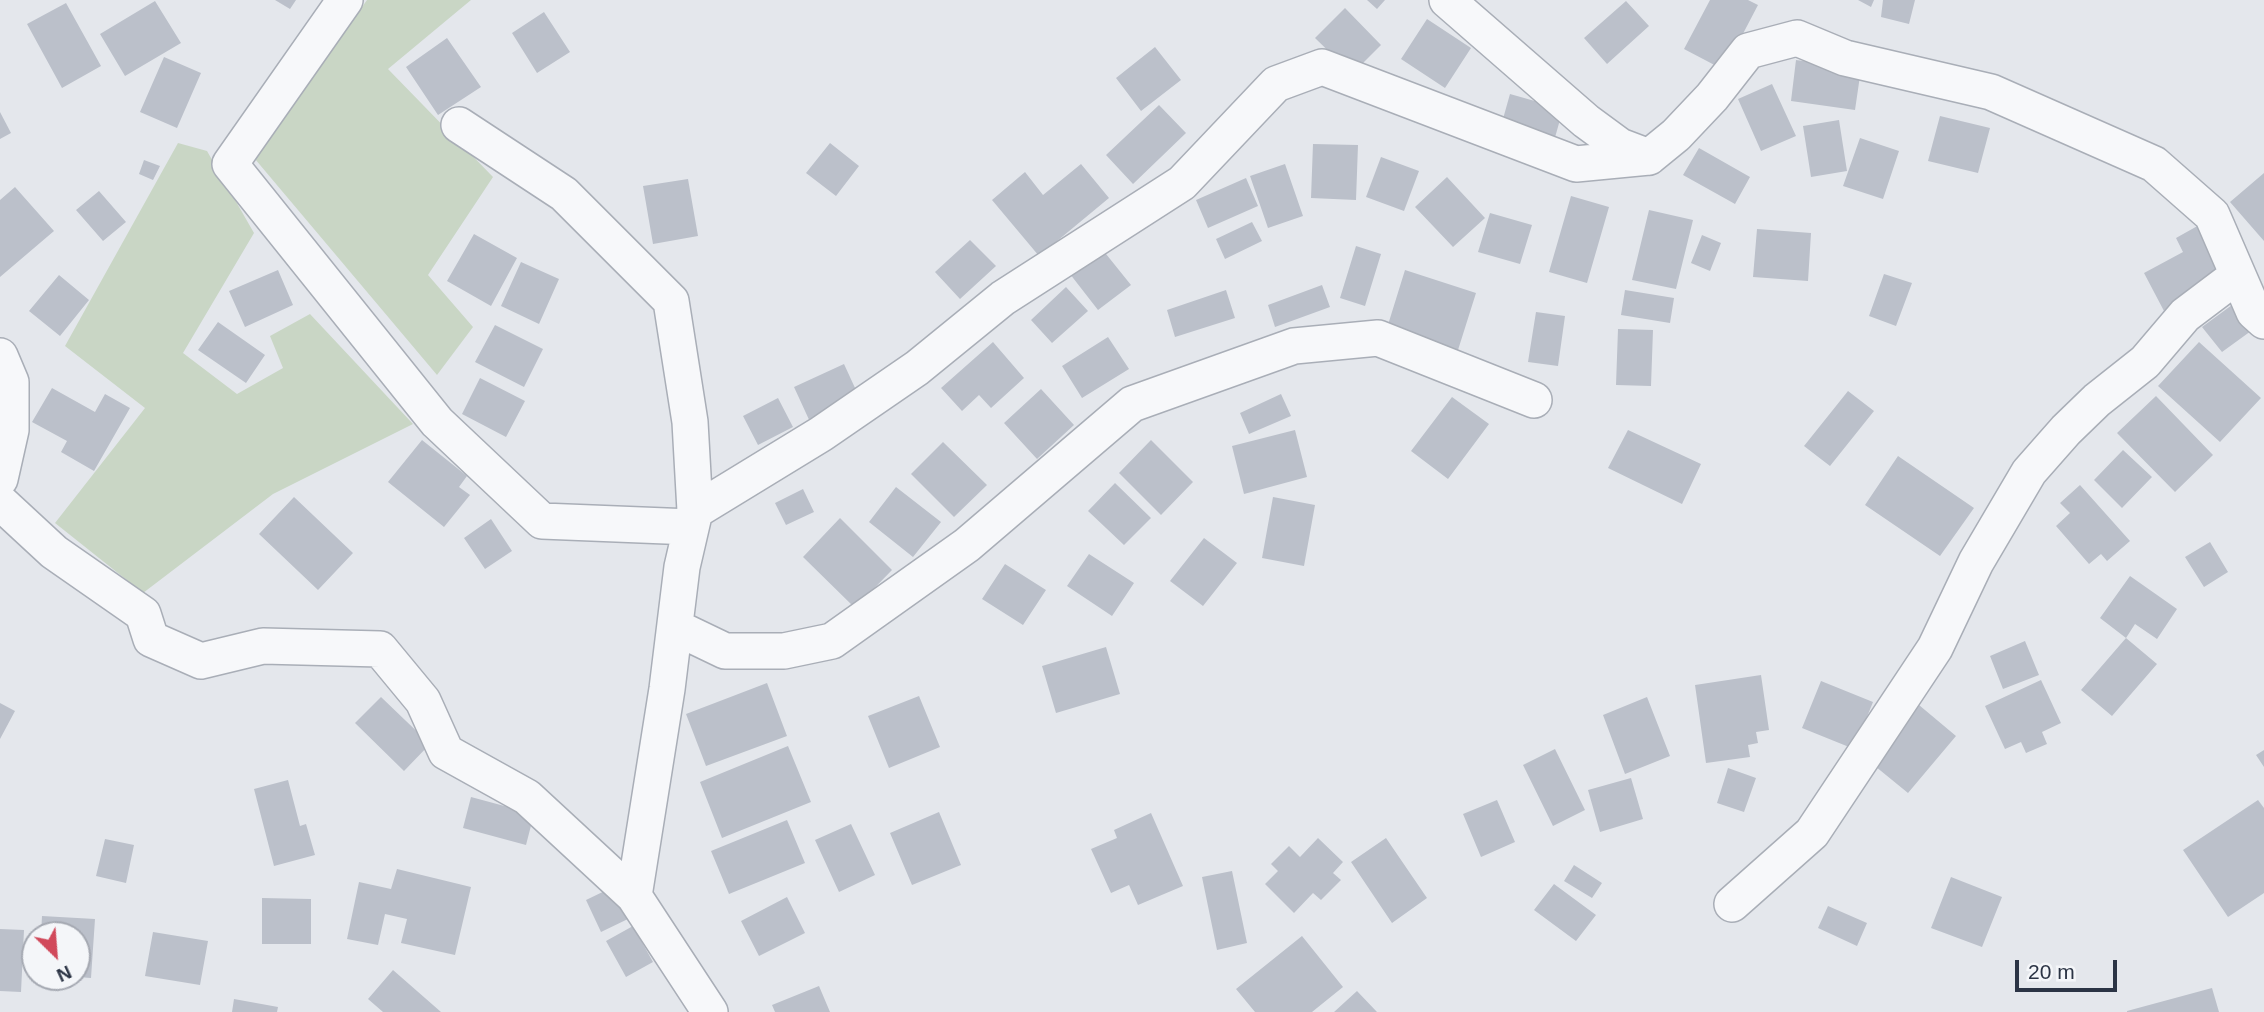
<!DOCTYPE html>
<style>
body{margin:0}
#map{position:relative;width:2264px;height:1012px;overflow:hidden;background:#e4e7ec;font-family:Arial,sans-serif}
canvas{display:block}
.north{position:absolute;left:21px;top:921px;width:70px;height:70px;box-sizing:border-box;background:#f4f6f9;border:2px solid #a4a8b1;border-radius:50%;rotate:155deg;font-size:19px;font-weight:700;line-height:28px;text-align:center;color:#2b3445}
.north::after{content:'';display:block;margin:auto;width:24px;height:32px;background:#d1495b;clip-path:polygon(50% 0,100% 100%,50% 72%,0 100%)}
.scale{position:absolute;left:2015px;top:960px;width:102px;height:32px;box-sizing:border-box;border:4px solid #2b3445;border-top:0;padding-left:9px;font-size:21px;line-height:24px;white-space:nowrap;color:#2b3445;-webkit-text-stroke:5px #f4f6f9;paint-order:stroke}
</style>
<div id="map">
<canvas width="2264" height="1012"></canvas>
<div class="north">N</div>
<div class="scale">20 m</div>
</div>
<script>
const ctx = document.querySelector('canvas').getContext('2d');
ctx.lineJoin = 'round';
function paint(path, color) { ctx.fillStyle = color; ctx.fill(path, 'evenodd'); }
const toPath = rows => new Path2D(rows.map(r => 'M' + r).join(''));
function strokePath(path, color, width, dash) { ctx.strokeStyle = color; ctx.lineWidth = width; ctx.lineCap = dash ? 'butt' : 'round'; ctx.setLineDash(dash || []); ctx.stroke(path); }
const green = toPath([
 [367,0,471,0,388,69,493,177,428,275,473,327,437,375,255,159],
 [178,143,207,151,254,233,183,353,237,394,283,368,270,336,310,314,413,424,273,494,143,593,55,523,145,408,65,346]
]);
const building = toPath([
 [275,0,296,0,290,9],
 [1367,0,1385,0,1377,9],
 [1710,0,1748,0,1758,5,1724,70,1684,49],
 [1858,0,1874,0,1871,7],
 [1883,0,1915,0,1909,24,1881,17],
 [155,1,181,43,125,76,100,34],
 [1626,1,1649,26,1607,64,1584,38],
 [66,3,101,66,62,88,27,24],
 [1345,8,1381,45,1352,74,1315,38],
 [544,12,570,52,537,73,512,33],
 [1427,19,1471,48,1445,88,1401,59],
 [447,38,481,87,438,115,406,67],
 [1155,47,1181,80,1141,111,1116,78],
 [164,57,201,73,177,128,140,112],
 [1796,60,1861,69,1855,110,1791,101],
 [1772,84,1796,136,1761,151,1738,99],
 [1510,94,1563,109,1554,141,1501,126],
 [1159,105,1186,133,1133,184,1106,155],
 [0,112,11,133,0,139],
 [1940,116,1990,128,1978,173,1928,161],
 [1839,120,1847,171,1811,177,1803,126],
 [1860,138,1899,151,1883,199,1843,186],
 [830,143,859,166,836,196,806,173],
 [1313,144,1358,145,1356,200,1311,198],
 [1699,148,1750,177,1735,204,1683,175],
 [1381,157,1419,171,1404,211,1366,197],
 [144,160,160,166,153,180,139,174],
 [1081,164,1109,198,1039,256,992,200,1025,172,1043,195],
 [1285,164,1303,216,1268,228,1250,176],
 [2264,173,2264,241,2230,202],
 [1447,177,1485,218,1453,247,1415,207],
 [1246,178,1258,206,1208,228,1196,200],
 [688,179,698,236,653,244,643,186],
 [15,187,54,231,0,277,0,200],
 [99,191,126,222,103,241,76,210],
 [1571,196,1609,207,1587,283,1549,272],
 [1649,210,1693,220,1676,289,1632,280],
 [1490,213,1532,225,1520,264,1478,252],
 [1252,222,1262,241,1225,259,1216,239],
 [2201,224,2228,276,2164,311,2144,273,2183,252,2176,238],
 [1757,229,1811,233,1808,281,1753,277],
 [474,234,517,258,491,306,447,281],
 [1702,235,1721,243,1710,271,1691,263],
 [970,240,996,266,960,299,935,272],
 [1356,246,1381,254,1365,306,1340,298],
 [1102,249,1131,285,1098,310,1070,274],
 [521,262,559,279,539,324,501,306],
 [278,270,293,305,245,327,229,291],
 [1405,270,1476,293,1458,350,1387,328],
 [1884,274,1912,283,1896,326,1869,316],
 [59,275,89,300,60,336,29,311],
 [1322,285,1330,307,1275,327,1268,305],
 [1066,287,1088,311,1052,343,1031,320],
 [1226,290,1235,318,1175,337,1167,310],
 [1625,290,1674,298,1670,323,1621,315],
 [2232,305,2251,331,2222,352,2202,327],
 [1536,312,1565,316,1558,366,1528,362],
 [218,322,265,355,246,383,198,350],
 [495,325,543,349,524,387,475,362],
 [1618,329,1653,330,1651,386,1616,385],
 [1108,337,1129,369,1082,398,1062,366],
 [993,342,1024,378,991,408,979,395,962,411,941,388],
 [2199,342,2261,398,2220,442,2158,386],
 [844,364,861,401,811,424,794,387],
 [480,378,525,401,506,437,462,414],
 [52,388,95,412,105,394,130,408,94,471,61,452,67,441,32,422],
 [1041,389,1074,425,1037,459,1004,423],
 [1848,391,1874,411,1830,466,1804,446],
 [1281,394,1291,416,1249,434,1240,413],
 [2156,396,2213,455,2175,492,2117,433],
 [1452,397,1489,424,1448,479,1411,451],
 [778,398,793,427,758,445,743,416],
 [1295,430,1307,477,1244,494,1232,446],
 [1628,430,1701,464,1682,504,1608,468],
 [422,440,467,476,459,487,470,495,444,527,388,482],
 [1151,440,1193,482,1161,515,1119,473],
 [943,442,987,485,954,517,911,474],
 [2123,450,2152,477,2122,508,2094,480],
 [1898,456,1974,508,1940,556,1865,505],
 [1115,483,1151,518,1124,545,1088,511],
 [2080,485,2130,541,2107,561,2101,554,2089,564,2056,526,2070,513,2060,503],
 [896,487,941,522,913,557,869,522],
 [803,489,814,512,786,525,775,503],
 [294,497,353,553,318,590,259,534],
 [1273,497,1315,505,1304,566,1262,558],
 [840,518,892,570,855,608,803,557],
 [491,519,512,551,485,569,464,538],
 [1204,538,1237,563,1203,606,1170,581],
 [2210,542,2228,572,2204,587,2185,557],
 [1089,554,1134,583,1112,616,1067,586],
 [1005,564,1046,590,1023,625,982,599],
 [2130,576,2177,609,2157,639,2135,624,2126,638,2100,618],
 [2126,638,2157,664,2112,716,2081,690],
 [2025,641,2039,675,2003,689,1990,656],
 [1106,647,1120,694,1056,713,1042,666],
 [1761,675,1769,730,1756,732,1758,743,1748,745,1750,757,1706,763,1695,685],
 [2041,680,2061,723,2042,732,2047,744,2026,753,2021,742,2005,749,1985,706],
 [1821,681,1873,702,1854,749,1802,728],
 [767,683,787,736,706,766,686,714],
 [919,696,940,747,889,768,868,716],
 [381,697,430,744,404,771,355,723],
 [1647,697,1670,756,1625,774,1603,715],
 [0,703,15,711,0,739],
 [1919,705,1956,736,1908,793,1870,762],
 [788,746,811,802,722,838,700,782],
 [1555,749,1585,810,1553,826,1523,765],
 [2264,750,2264,767,2256,755],
 [1728,768,1756,778,1744,812,1717,803],
 [1631,778,1643,819,1600,832,1588,790],
 [288,780,300,826,306,824,315,855,274,866,254,789],
 [471,797,534,814,526,845,463,828],
 [1497,800,1515,842,1481,857,1463,814],
 [2258,800,2264,808,2264,893,2228,917,2183,850],
 [939,812,961,865,912,885,890,833],
 [1151,813,1183,886,1138,905,1129,885,1111,893,1091,849,1117,838,1114,830],
 [787,820,805,863,729,894,711,851],
 [851,824,875,875,839,892,815,840],
 [1318,838,1343,862,1333,873,1341,880,1321,900,1313,893,1294,913,1265,884,1278,871,1271,864,1289,846,1300,857],
 [1386,838,1427,898,1392,923,1351,862],
 [105,839,134,845,126,883,96,876],
 [1574,865,1602,883,1592,898,1564,881],
 [397,869,471,887,455,955,401,943,407,919,385,914,378,945,347,939,359,882,391,889],
 [1232,871,1247,943,1217,950,1202,877],
 [1951,877,2002,897,1982,947,1931,928],
 [1554,884,1596,915,1576,941,1534,910],
 [615,886,630,918,601,932,586,900],
 [787,897,805,933,759,956,741,921],
 [262,898,311,899,311,944,262,944],
 [1828,906,1867,923,1857,946,1818,928],
 [42,916,95,919,91,978,77,977,77,935,41,935],
 [633,926,653,962,626,977,606,941],
 [0,929,24,930,21,992,0,991],
 [153,932,208,941,200,985,145,976],
 [1302,936,1343,987,1312,1012,1255,1012,1236,989],
 [393,970,441,1012,383,1012,368,999],
 [819,986,830,1012,775,1012,772,1005],
 [2212,988,2219,1012,2127,1012,2127,1011],
 [1357,991,1377,1012,1334,1012],
 [234,999,278,1007,277,1012,232,1012]
]);
const minor = toPath([
 [345,0,230,164,437,422,542,521,691,527],
 [1447,0,1586,121,1620,146,1649,157,1676,135,1712,97,1748,51,1797,38,1845,58,1991,92,2154,164,2212,215,2238,275],
 [459,125,564,194,671,301,690,422,695,511],
 [0,356,11,382,11,430,0,479],
 [0,502,54,552,143,614,151,639,201,661,263,646,380,649,423,701,446,752,527,797,634,896,710,1012],
 [675,627,725,651,784,651,832,641,967,545,1132,404,1294,346,1378,338,1534,400],
 [634,896,667,689,682,567,695,511,821,434,917,368,1003,298,1182,183,1276,84,1322,67,1576,164,1649,157],
 [1732,904,1812,833,1935,648,1976,562,2029,472,2066,430,2097,400,2145,362,2185,315,2238,275,2254,312,2264,321]
]);
paint(green, '#c9d6c5');
paint(building, '#bbc0ca');
strokePath(minor, '#a9aeb7', 38);
strokePath(minor, '#f7f8fa', 35);
</script>
